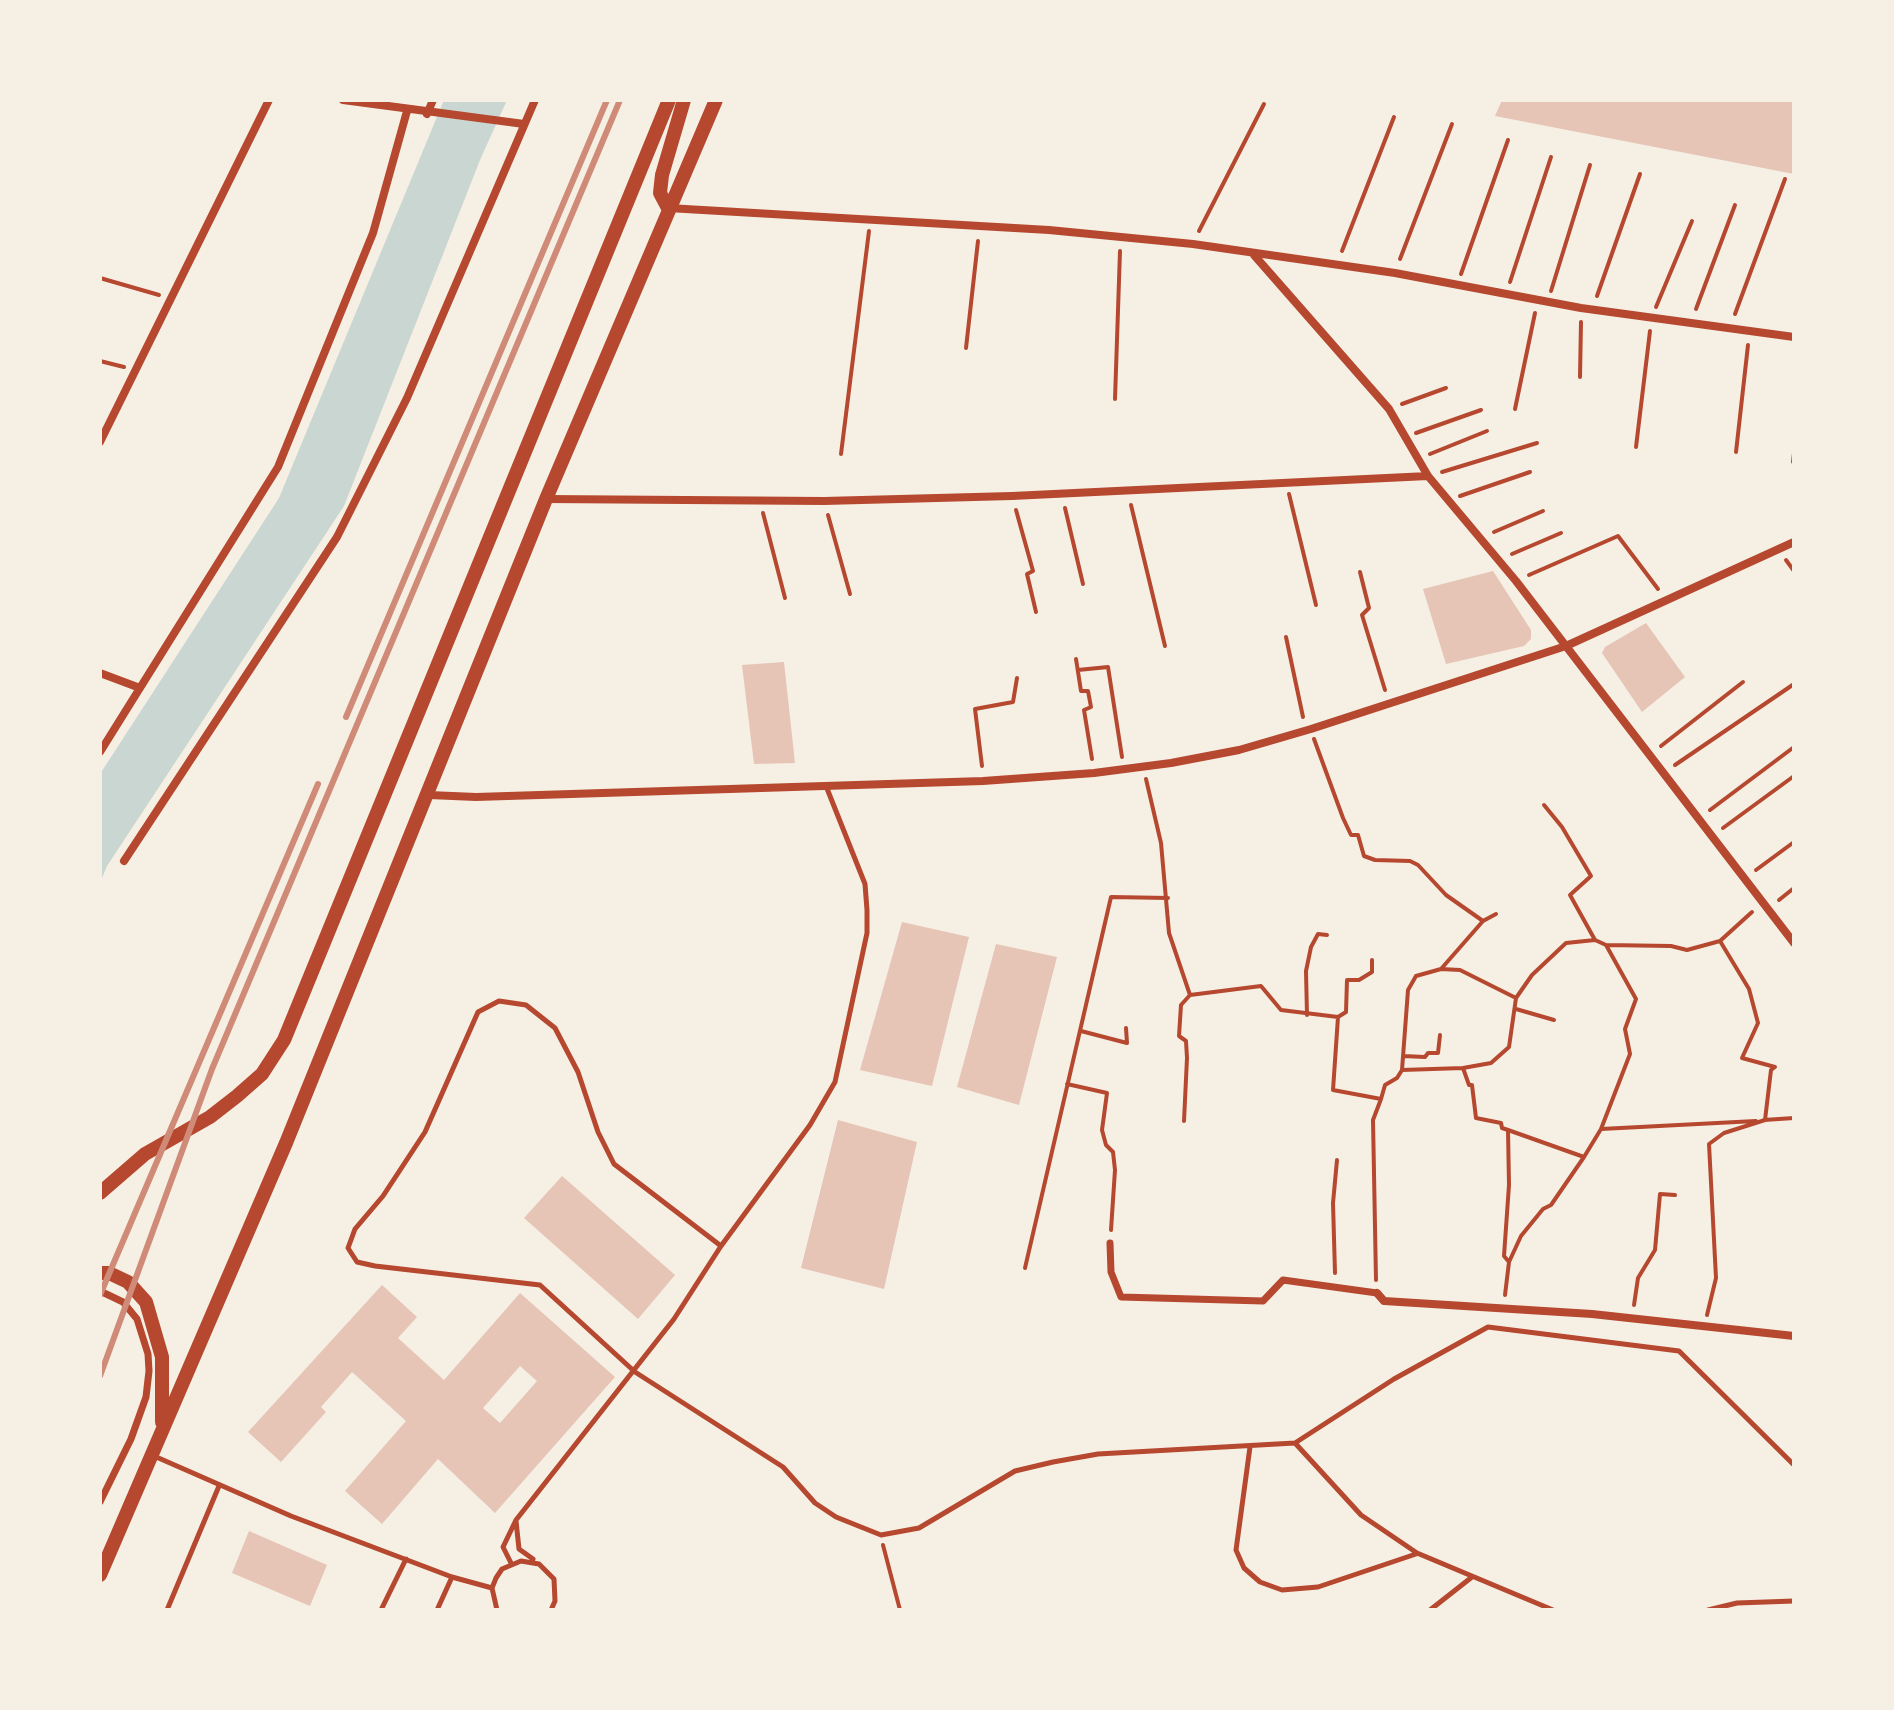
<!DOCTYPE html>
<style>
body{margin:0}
#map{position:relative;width:1894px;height:1710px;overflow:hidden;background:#f6efe4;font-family:"Work Sans",sans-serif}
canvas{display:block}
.frame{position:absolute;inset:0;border:102px solid #f6efe4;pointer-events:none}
</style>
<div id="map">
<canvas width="1894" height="1710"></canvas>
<div class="frame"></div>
</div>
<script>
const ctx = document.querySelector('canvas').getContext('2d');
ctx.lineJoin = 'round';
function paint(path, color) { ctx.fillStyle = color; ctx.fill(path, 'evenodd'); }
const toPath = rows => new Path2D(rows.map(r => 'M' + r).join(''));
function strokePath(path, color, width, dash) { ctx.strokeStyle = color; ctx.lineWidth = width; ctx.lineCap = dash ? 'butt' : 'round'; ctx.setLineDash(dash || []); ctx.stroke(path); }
const water = toPath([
 [444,100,507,100,480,160,344,506,107,866,100,883,100,774,279,498]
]);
const building = toPath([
 [1502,100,1794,100,1794,174,1495,116],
 [1493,571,1531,630,1531,639,1524,646,1446,664,1423,589],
 [1646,623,1685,677,1642,712,1602,653,1605,647],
 [784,662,795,763,754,764,742,665],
 [902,922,969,937,932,1086,860,1070],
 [996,944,1057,957,1019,1105,957,1087],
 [838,1120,917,1142,884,1289,801,1268],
 [562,1176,675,1275,638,1319,524,1218],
 [382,1285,417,1317,398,1338,444,1380,520,1293,615,1377,495,1513,438,1459,382,1524,345,1491,406,1421,352,1372,321,1407,326,1412,281,1462,248,1432],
 [520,1366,537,1381,500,1423,483,1408],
 [249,1531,327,1565,310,1606,232,1573]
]);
const path = toPath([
 [1199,231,1264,104],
 [1342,251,1394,117],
 [1400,259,1452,124],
 [1461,274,1508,140],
 [100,278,159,295],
 [1510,282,1551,157],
 [1551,291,1590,165],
 [1597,296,1640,174],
 [1656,307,1692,221],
 [1696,309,1735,205],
 [1735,314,1785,179],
 [966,348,978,241],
 [100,361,124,367],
 [1580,377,1581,322],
 [1115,399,1120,251],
 [1402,404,1446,388],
 [1515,409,1535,313],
 [1416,433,1481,410],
 [1636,447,1650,331],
 [1736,452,1748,345],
 [841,454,869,231],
 [1430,454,1487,431],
 [1793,462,1794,453],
 [1442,472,1537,443],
 [1289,494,1316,605],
 [1460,496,1530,472],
 [1131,505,1165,646],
 [1065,508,1083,584],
 [1016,510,1033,571,1027,574,1036,612],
 [763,513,785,598],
 [828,515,850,594],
 [1494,532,1543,511],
 [1512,554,1561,533],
 [1786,560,1794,571],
 [1360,572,1369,608,1362,615,1385,690],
 [1529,575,1618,536,1658,589],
 [1286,637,1303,717],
 [1076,659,1081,691,1088,691,1091,707,1084,710,1092,759],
 [1078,670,1108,667,1122,757],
 [1314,739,1343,818,1351,835,1358,835,1364,856,1375,860,1410,861,1418,865,1446,895,1483,921],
 [1661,746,1743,682],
 [1675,765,1794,684],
 [982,766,975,709,1013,702,1017,678],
 [1146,779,1161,843,1169,933,1190,995],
 [1544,805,1562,827,1591,876,1570,895,1595,940],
 [1710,810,1794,747],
 [1723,828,1794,776],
 [1756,870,1794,842],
 [1779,900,1794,888],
 [1441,969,1460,970,1516,998],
 [1190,995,1261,986,1281,1010,1338,1017,1333,1090,1381,1099,1373,1120,1376,1280],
 [1516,998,1532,975,1566,943,1595,940,1606,945,1671,946,1687,950,1720,941,1752,912],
 [1516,1009,1554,1020],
 [1307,1015,1306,971,1311,947,1318,934,1327,935],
 [1338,1017,1346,1012,1347,980,1359,980,1372,972,1372,960],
 [1081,1031,1127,1043,1126,1028],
 [1403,1056,1425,1057,1428,1053,1438,1053,1440,1035],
 [1463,1068,1491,1063,1509,1047,1516,998],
 [1402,1070,1463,1068,1469,1085,1472,1085,1476,1118,1501,1123,1502,1128,1508,1130,1509,1185,1504,1256,1509,1262],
 [1067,1084,1107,1093,1102,1130,1106,1145,1113,1152,1115,1170,1111,1230],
 [1381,1099,1385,1085,1397,1078,1402,1070,1408,990,1416,976,1441,969,1483,921,1496,914],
 [1764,1120,1794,1118],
 [1184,1121,1187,1058,1186,1041,1179,1036,1181,1005,1190,995],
 [1601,1129,1756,1121],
 [1508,1130,1584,1157],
 [1025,1268,1111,897,1168,898],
 [1335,1273,1333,1203,1337,1160],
 [1505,1295,1509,1262,1521,1236,1543,1209,1551,1205,1584,1157,1601,1129,1630,1054,1625,1029,1636,999,1606,945],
 [1634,1305,1638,1278,1655,1250,1660,1194,1675,1195],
 [1707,1315,1716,1278,1709,1144,1724,1133,1765,1120,1771,1070,1775,1067,1742,1058,1758,1023,1749,989,1720,941],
 [883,1545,900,1610]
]);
const service = toPath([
 [721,1246,614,1164,598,1132,578,1072,555,1028,526,1005,499,1001,478,1012,425,1132,383,1196,355,1229,348,1248,357,1262,375,1266,540,1285,635,1372,783,1467,815,1503,836,1517,881,1535,919,1528,1015,1471,1053,1462,1098,1454,1295,1443,1394,1379,1488,1327,1679,1351,1794,1465],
 [1295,1443,1361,1515,1417,1553,1553,1610],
 [1250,1447,1236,1550,1244,1568,1260,1582,1282,1590,1318,1587,1416,1554],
 [154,1456,291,1516,452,1577,492,1588],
 [516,1521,519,1549,533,1559],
 [511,1563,503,1547,516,1520,674,1319,721,1246,810,1125,835,1082,867,933,867,910,865,884,826,786],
 [167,1610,219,1486],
 [381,1610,406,1559],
 [437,1610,452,1577],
 [497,1610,492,1588,496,1578,502,1569,521,1561,539,1564,554,1579,555,1601,551,1610],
 [1430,1610,1472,1577],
 [1708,1610,1737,1603,1794,1601]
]);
const pedestrian = toPath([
 [1110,1243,1111,1272,1121,1297,1263,1301,1283,1280,1377,1293],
 [100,1291,123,1302,137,1319,148,1354,149,1371,146,1397,131,1439,100,1502]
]);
const minor = toPath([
 [343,100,524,124],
 [427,114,433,100],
 [668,208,1049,230,1193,244,1395,273,1581,308,1794,337],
 [1254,255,1389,409,1428,476,1516,581,1794,943],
 [100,442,269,100],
 [546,499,824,501,1012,496,1428,476],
 [100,673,140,688],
 [100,752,278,467,373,233,407,111],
 [429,795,476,797,983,781,1094,773,1171,763,1239,750,1311,729,1566,646,1794,542],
 [124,861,337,537,407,398,535,100],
 [1377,1293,1384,1301,1592,1314,1794,1336]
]);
const secondary = toPath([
 [668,208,660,193,662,175,684,100],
 [100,1193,145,1154,210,1117,237,1096,262,1074,284,1040,669,100],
 [100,1273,109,1273,128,1282,146,1302,162,1357,162,1422],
 [100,1575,286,1143,546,499,716,100]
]);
const rail = toPath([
 [346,717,607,100],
 [100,1295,318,784],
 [100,1376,212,1069,620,100]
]);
paint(water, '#c9d6d2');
paint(building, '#e6c5b7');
strokePath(path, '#b5482f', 4);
strokePath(service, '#b5482f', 5);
strokePath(pedestrian, '#b5482f', 7);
strokePath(minor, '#b5482f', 8);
strokePath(secondary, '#b5482f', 14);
strokePath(rail, '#cf8b77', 6);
</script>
